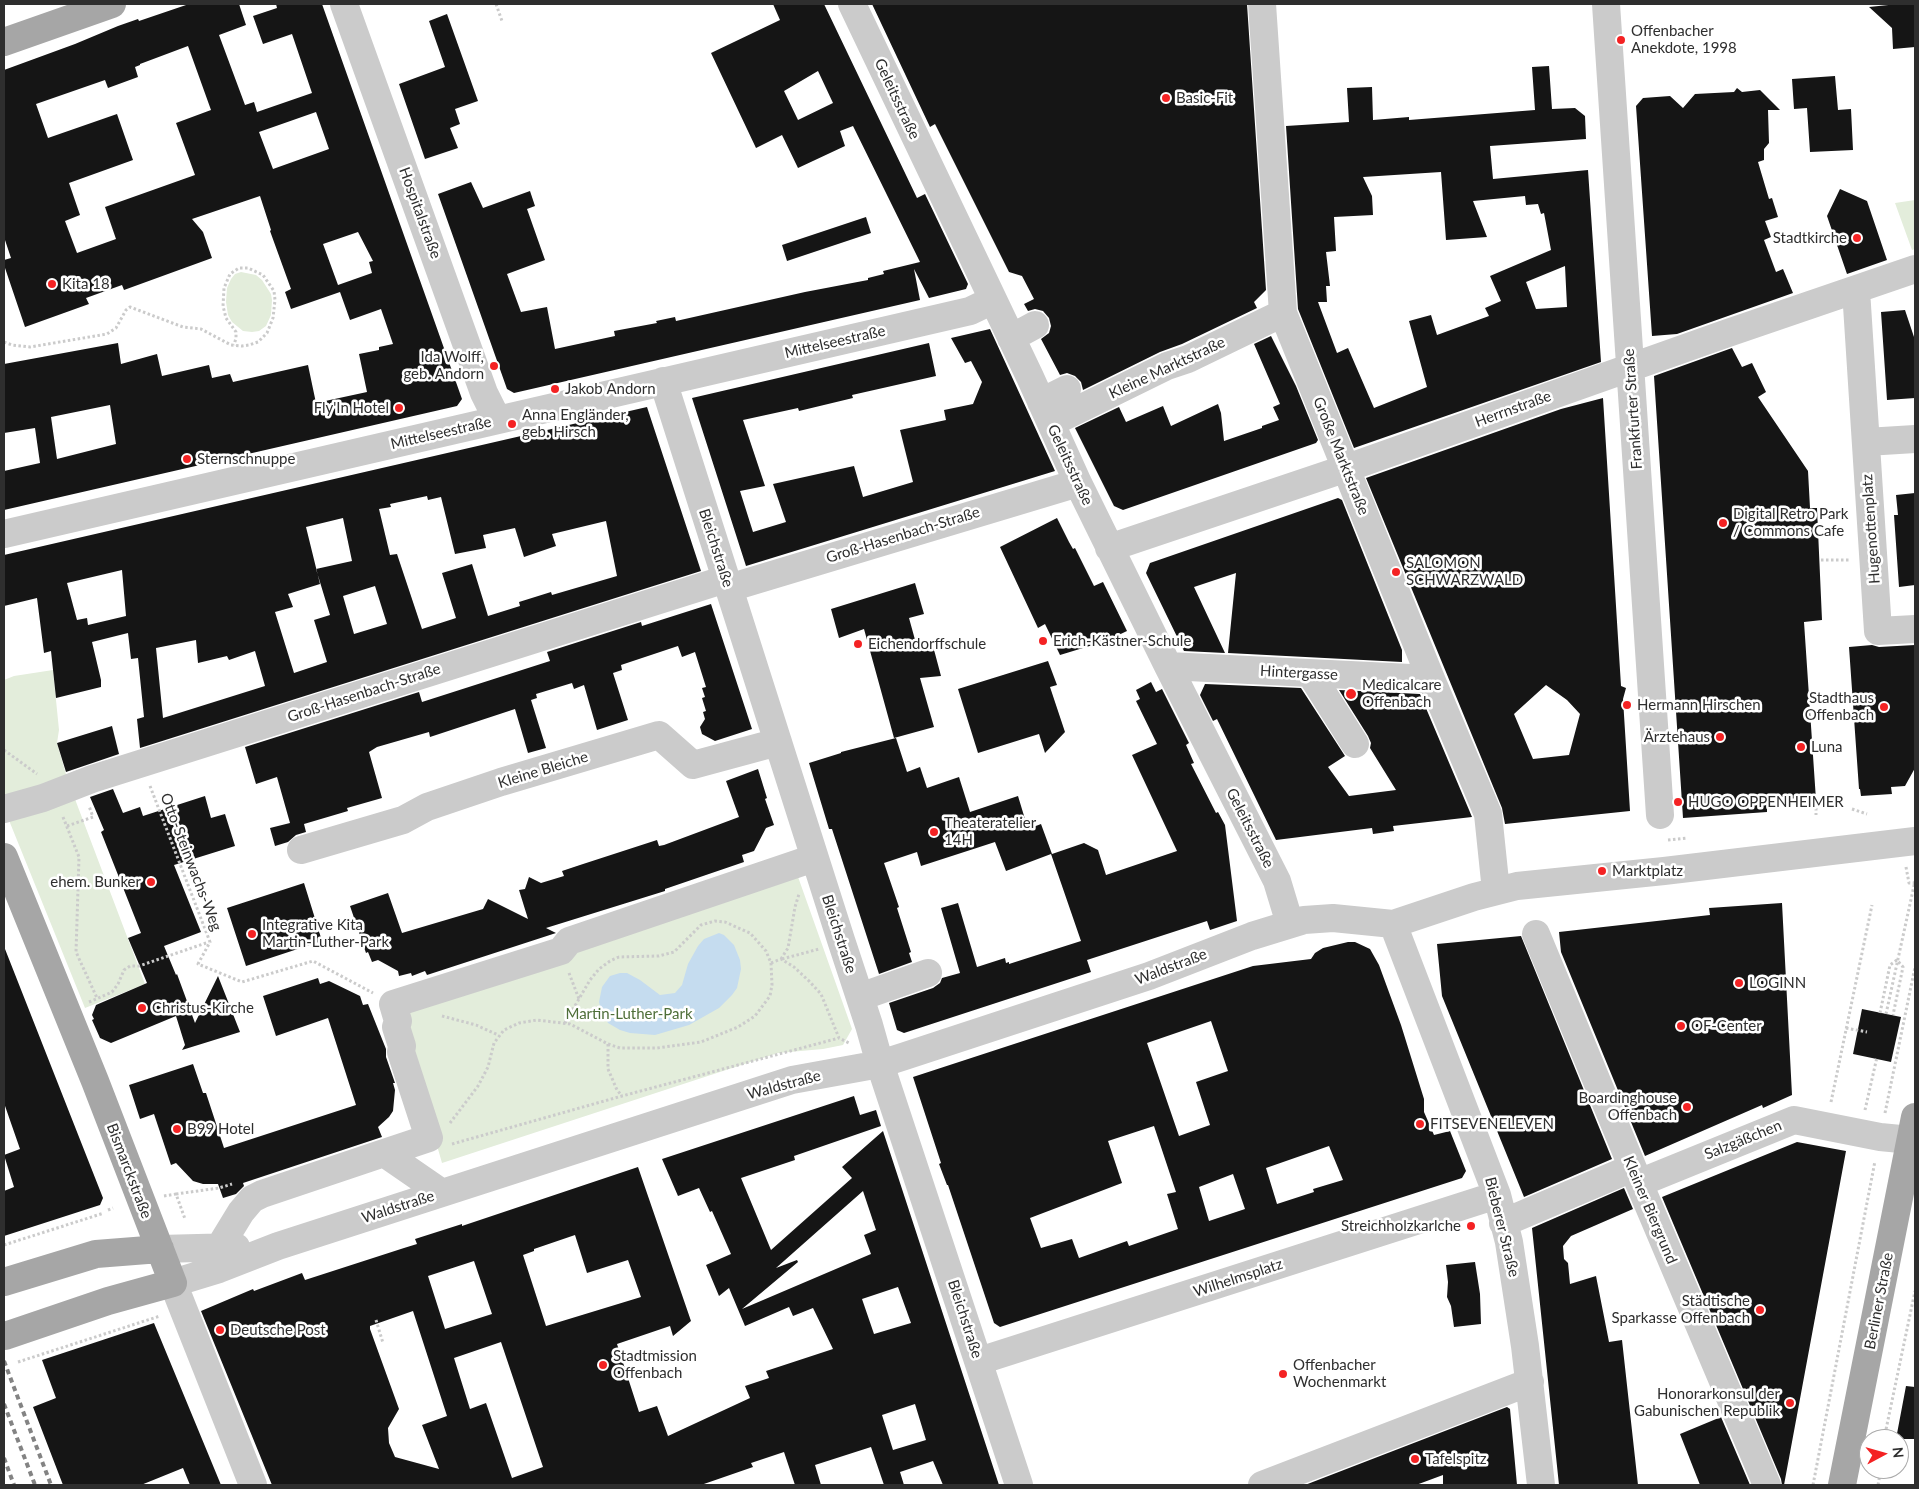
<!DOCTYPE html>
<meta charset="utf-8">
<style>
body{margin:0}
#map{position:relative;width:1919px;height:1489px;overflow:hidden;background:#fff;font-family:Lato,sans-serif}
canvas{display:block}
.frame{position:absolute;inset:0;border:5px solid #2e2e2e;pointer-events:none}
.north{position:absolute;left:1859px;top:1429px;width:50px;height:50px;box-sizing:border-box;background:#fff;border:1px solid #ababab;border-radius:50%;rotate:84deg;font-size:14px;font-weight:700;line-height:20px;text-align:center;color:#2e2e2e}
.north::after{content:'';display:block;margin:auto;width:18px;height:22px;background:#f42223;clip-path:polygon(50% 0,100% 100%,50% 72%,0 100%)}
</style>
<div id="map">
<canvas width="1919" height="1489"></canvas>
<div class="frame"></div>
<div class="north">N</div>
</div>
<script>
const ctx = document.querySelector('canvas').getContext('2d');
ctx.lineJoin = 'round';
function paint(path, color) { ctx.fillStyle = color; ctx.fill(path, 'evenodd'); }
const toPath = rows => new Path2D(rows.map(r => 'M' + r).join(''));
function strokePath(path, color, width, dash) { ctx.strokeStyle = color; ctx.lineWidth = width; ctx.lineCap = dash ? 'butt' : 'round'; ctx.setLineDash(dash || []); ctx.stroke(path); }
function drawText(font, color, halo, rows, align = 'center') {
  ctx.font = font + ' Lato,sans-serif'; ctx.lineWidth = 5; ctx.setLineDash([]); ctx.textBaseline = 'middle'; ctx.strokeStyle = halo; ctx.fillStyle = color; for (const [text, x, y, turn = 0] of rows) {
    ctx.save(); ctx.translate(x, y); ctx.rotate((+turn || 0) * Math.PI / 180); ctx.textAlign = isNaN(turn) ? turn : align; if (halo) ctx.strokeText(text, 0, 0); ctx.fillText(text, 0, 0); ctx.restore();
  }
}
const green = toPath([
 [1915,200,1915,249,1912,250,1895,203],
 [241,272,256,275,262,280,271,294,272,300,271,315,266,326,259,331,252,332,243,331,232,322,228,315,226,302,227,288,231,279,235,274],
 [53,670,59,730,57,743,67,778,145,984,85,1008,4,808,4,680,14,676],
 [797,874,852,1029,843,1045,823,1049,778,1053,442,1163,397,1006,573,945]
]);
const water = toPath([
 [719,933,724,935,734,945,740,960,741,969,737,988,732,995,719,1008,689,1025,655,1035,630,1033,620,1030,608,1023,601,1010,599,1002,602,987,610,976,620,973,627,973,640,980,660,995,675,993,682,985,688,964,698,946,704,939]
]);
const building = toPath([
 [189,4,239,4,246,25,219,35,245,105,254,102,257,112,312,93,292,34,263,44,253,16,277,8,276,4,322,4,462,399,457,406,4,510,4,471,40,463,35,428,4,433,4,364,118,343,121,364,157,354,162,376,209,365,212,378,230,374,233,382,308,365,316,403,367,392,359,354,379,350,379,347,393,344,381,309,350,320,340,292,291,309,285,292,291,289,270,231,271,230,260,196,192,219,203,232,212,258,124,290,122,285,86,298,89,304,25,327,4,265,4,260,11,258,4,237,4,70,75,44,118,26,138,19,139,21],
 [188,46,211,110,176,123,195,175,105,207,116,239,77,253,65,221,80,215,69,183,133,160,117,114,48,138,36,104,105,80,108,88,138,77,135,67,140,65,140,64],
 [316,112,329,149,273,169,259,132],
 [358,232,373,261,369,262,372,273,338,285,323,244],
 [110,405,116,444,57,459,51,417],
 [773,4,824,4,917,198,925,194,968,284,966,289,929,298,914,269,920,300,514,393,507,389,438,194,471,182,483,208,530,191,535,206,527,209,545,260,507,274,521,312,547,307,555,349,615,336,614,331,657,323,656,321,675,317,676,321,805,292,868,280,868,278,884,274,883,271,920,262,853,126,840,131,845,146,798,168,782,135,756,148,711,53,780,20],
 [818,71,833,103,798,120,784,91],
 [872,4,1247,4,1266,290,1254,302,1257,308,1182,344,1160,352,1083,390,1081,382,1075,376,1067,373,1060,375,1041,339,1049,333,1051,326,1049,318,1043,311,1035,309,1028,311,1024,304,1034,299,1022,276,1009,272,935,124,930,127],
 [1898,4,1915,4,1915,47,1893,49,1892,28,1869,7],
 [447,14,478,101,455,109,460,124,450,128,458,148,425,159,399,84,445,67,429,21],
 [1549,66,1552,109,1575,108,1585,116,1586,139,1490,146,1493,179,1588,170,1601,362,1354,448,1298,309,1286,126,1349,122,1347,88,1372,87,1373,120,1409,117,1409,120,1535,110,1532,67],
 [1441,172,1446,240,1487,237,1473,201,1525,196,1526,205,1538,204,1541,214,1544,213,1551,250,1490,276,1501,301,1485,308,1489,316,1437,335,1431,315,1409,321,1427,387,1374,408,1348,348,1337,353,1318,302,1327,302,1326,286,1330,286,1326,252,1336,251,1334,217,1373,215,1372,196,1363,177],
 [1565,266,1567,307,1536,309,1526,282],
 [1835,76,1838,110,1851,109,1853,150,1810,152,1807,108,1794,109,1792,79],
 [1737,88,1742,92,1760,90,1780,110,1768,110,1769,143,1764,149,1764,160,1758,162,1769,199,1772,198,1778,217,1765,221,1771,237,1764,240,1776,272,1783,269,1793,293,1677,334,1652,336,1636,106,1643,98,1670,96,1683,108,1695,94,1734,92],
 [1840,189,1867,201,1887,260,1847,274,1827,216],
 [866,217,871,233,787,261,782,245],
 [1905,310,1915,340,1915,398,1887,400,1881,312],
 [990,329,1055,471,746,566,692,398,929,343,936,376,852,395,853,398,799,411,798,408,743,420,765,486,740,491,753,532,786,522,773,484,854,466,863,497,913,482,900,430,946,420,944,410,973,404,982,382,971,361,965,363,951,338],
 [1271,336,1296,386,1318,440,1316,443,1123,510,1114,506,1075,428,1119,407,1126,422,1163,406,1171,426,1218,404,1221,413,1224,441,1262,428,1262,426,1279,420,1273,407,1280,404,1254,344],
 [1732,348,1742,367,1752,363,1766,392,1758,397,1808,471,1810,508,1817,508,1822,620,1804,622,1816,800,1767,803,1767,812,1683,818,1654,376],
 [1603,398,1621,686,1626,688,1623,699,1630,811,1505,824,1502,808,1366,478,1561,409],
 [1546,685,1567,700,1580,714,1569,755,1533,759,1514,714],
 [647,407,701,571,140,748,137,719,144,717,138,658,131,659,128,633,92,642,101,680,101,687,56,698,51,651,44,653,37,598,4,606,4,555],
 [427,496,428,500,441,497,455,554,486,548,483,535,515,528,524,557,556,546,552,534,606,521,617,576,552,595,551,592,519,602,520,606,488,616,472,564,442,573,456,618,422,629,397,554,390,555,379,509,391,507,390,504],
 [343,518,352,561,316,569,330,615,314,620,327,662,294,673,275,612,293,607,288,594,320,584,306,527],
 [122,570,126,616,88,625,87,618,77,620,67,583],
 [375,586,387,624,354,634,343,596],
 [196,640,198,663,227,656,229,660,255,651,265,686,163,718,156,648],
 [1915,493,1915,585,1899,587,1894,515,1898,515,1896,495],
 [1338,498,1342,500,1402,650,1402,662,1228,653,1236,573,1194,587,1225,653,1184,651,1146,573,1150,563],
 [1057,518,1069,542,1073,549,1075,548,1094,586,1103,582,1127,631,1106,641,1060,655,1045,624,1038,628,1000,547],
 [915,583,924,614,909,618,917,647,933,646,941,676,920,678,934,727,894,738,864,629,839,638,831,609],
 [711,604,752,729,715,741,702,734,700,727,705,719,703,712,706,711,702,698,705,697,702,688,706,687,695,652,682,657,678,646,621,665,622,670,613,673,628,720,597,730,584,685,574,689,572,683,536,694,537,698,531,700,546,748,528,753,515,709,430,737,429,732,377,747,369,752,382,798,347,808,348,811,304,824,306,832,296,835,288,842,275,846,270,828,290,823,277,777,256,784,245,747,419,692,422,702,550,661,547,652,641,622,642,626],
 [1872,645,1879,647,1915,645,1915,768,1905,786,1891,787,1892,794,1861,796,1860,789,1859,789,1849,647],
 [1048,661,1057,685,1050,687,1065,732,1045,753,1039,734,978,753,958,689],
 [1151,682,1156,692,1162,689,1189,743,1186,745,1194,763,1191,764,1216,813,1218,812,1225,825,1237,921,1210,930,1207,921,1087,960,1091,972,904,1033,897,1030,889,1003,933,988,940,983,942,978,960,973,941,908,958,903,977,967,1005,958,1006,963,1009,962,1009,964,1081,941,1051,854,1006,871,995,842,921,866,917,852,884,863,899,907,897,908,911,952,909,953,912,962,879,974,832,829,829,829,809,763,841,753,841,752,896,738,907,772,920,767,927,788,959,777,970,812,1018,796,1028,829,1041,824,1052,854,1084,843,1098,850,1106,875,1177,851,1132,755,1157,744,1136,701,1140,699,1136,690],
 [1205,684,1301,688,1345,756,1328,767,1349,796,1396,790,1370,748,1371,743,1368,736,1339,690,1420,694,1472,817,1393,826,1394,831,1373,834,1372,828,1276,840,1217,719,1213,721,1200,695],
 [112,726,119,754,66,772,57,743],
 [758,769,767,798,765,799,774,825,766,828,754,851,742,855,744,862,665,889,665,891,546,928,556,933,427,975,425,971,412,976,411,973,399,976,398,971,378,960,372,962,368,952,366,953,350,906,388,893,402,933,483,909,488,899,528,919,519,890,525,889,529,877,541,883,564,876,562,871,580,865,657,840,659,846,664,845,739,817,726,781],
 [113,789,123,813,140,807,143,816,205,796,211,818,225,814,235,846,174,865,201,932,164,946,176,975,177,974,195,1023,218,976,240,1032,182,1050,185,1045,176,1016,111,1043,100,1038,92,1020,94,1019,92,1015,96,1005,147,983,128,938,141,933,101,832,104,830,90,797],
 [304,883,322,941,246,966,227,908],
 [1782,903,1792,1095,1763,1108,1762,1105,1645,1156,1561,952,1559,932,1710,915,1709,908],
 [1521,936,1612,1159,1524,1197,1442,996,1437,944],
 [1348,942,1355,942,1370,949,1379,965,1401,1025,1424,1099,1424,1112,1434,1135,1450,1131,1466,1171,1462,1178,1000,1327,994,1323,948,1185,947,1185,939,1164,941,1163,913,1077,1253,966,1311,959,1315,953,1323,948],
 [1211,1021,1228,1071,1196,1082,1210,1125,1179,1136,1147,1043],
 [1154,1126,1176,1192,1167,1194,1178,1229,1129,1246,1127,1241,1079,1258,1072,1239,1041,1248,1030,1218,1122,1183,1108,1141],
 [1329,1146,1343,1180,1313,1189,1314,1192,1277,1204,1266,1168],
 [1233,1174,1245,1209,1209,1221,1199,1187],
 [5,949,103,1198,100,1205,4,1236,4,1191,14,1187,4,1155,20,1149,4,1103],
 [318,978,320,984,329,981,360,996,363,1005,368,1004,386,1049,386,1057,395,1083,393,1083,395,1090,393,1111,389,1117,378,1127,382,1137,243,1183,244,1186,236,1194,223,1198,218,1184,203,1184,193,1181,176,1163,171,1165,154,1114,140,1119,129,1085,193,1064,203,1093,206,1093,224,1148,356,1105,328,1018,276,1036,263,996],
 [1862,1009,1901,1017,1891,1062,1853,1054],
 [854,1096,860,1115,876,1110,881,1126,794,1156,795,1160,741,1178,771,1250,852,1178,842,1167,883,1131,999,1485,943,1485,933,1461,900,1472,904,1485,884,1485,871,1447,815,1465,821,1485,795,1485,784,1452,751,1463,753,1467,701,1485,272,1485,201,1311,253,1289,254,1291,302,1273,305,1280,404,1248,417,1244,415,1239,462,1224,462,1226,638,1167,691,1321,673,1336,670,1326,617,1344,639,1412,657,1406,668,1436,750,1398,745,1386,769,1378,766,1371,833,1349,813,1308,793,1316,789,1307,745,1326,729,1288,719,1296,706,1265,731,1254,712,1211,710,1212,699,1188,678,1196,662,1159],
 [863,1191,876,1230,864,1235,871,1254,742,1309,798,1262,797,1260,776,1268],
 [575,1235,587,1273,628,1260,641,1297,546,1326,523,1255,534,1251,534,1249],
 [474,1261,492,1314,445,1329,428,1276],
 [898,1287,911,1323,874,1334,862,1299],
 [413,1311,447,1416,422,1425,439,1469,395,1457,389,1443,388,1428,399,1409,370,1329,370,1326],
 [501,1342,543,1467,512,1478,486,1403,470,1409,454,1358],
 [915,1404,926,1440,893,1450,882,1415],
 [1797,1142,1846,1151,1784,1485,1782,1485,1781,1479,1662,1197],
 [1624,1188,1633,1209,1571,1236,1563,1246,1564,1259,1568,1263,1570,1284,1596,1276,1609,1342,1622,1340,1638,1485,1559,1485,1532,1228],
 [1475,1262,1480,1294,1481,1324,1454,1327,1451,1306,1447,1297,1448,1282,1446,1265],
 [154,1323,221,1485,190,1485,183,1468,141,1485,63,1485,33,1407,56,1398,42,1360],
 [1906,1386,1915,1387,1915,1439,1896,1439],
 [1507,1407,1510,1409,1517,1485,1443,1485,1443,1475,1416,1485,1305,1485],
 [1721,1417,1750,1485,1700,1485,1680,1434]
]);
const path = toPath([
 [496,4,502,21],
 [4,342,12,345,30,347,107,334,116,328,126,310,130,307,183,327,201,329,231,345,242,346,249,345,258,342,267,333,273,318,275,300,274,291,263,275,248,268,239,268,230,274,224,288,223,306,226,318,236,332,236,338,234,345],
 [1821,560,1850,560],
 [4,750,37,774],
 [150,786,210,942,198,964,242,982,313,961,373,993],
 [1816,808,1816,815],
 [1852,809,1867,814],
 [63,817,79,857,76,952,97,998],
 [67,826,93,817,89,806],
 [1668,840,1687,838],
 [1906,867,1909,883,1915,883],
 [781,959,788,948,795,907,799,894],
 [782,959,819,949],
 [771,963,781,959,794,967,809,981,821,994,839,1038,849,1043],
 [569,973,579,999],
 [89,1002,112,992,118,984,124,970,130,966,139,966,209,942],
 [1880,1013,1890,965,1897,960,1903,967,1893,1015],
 [1886,1014,1915,881],
 [442,1016,476,1025,498,1035],
 [1846,1028,1867,1032],
 [608,1044,608,1069,617,1090,622,1096],
 [1831,1102,1872,905],
 [1865,1110,1877,1057],
 [1885,1113,1915,967],
 [450,1123,478,1086,488,1067,494,1043,504,1030,519,1023,537,1020,570,1024,608,1044,620,1048,657,1048,701,1042,738,1027,755,1016,770,996,772,985,771,963,766,951,750,933,725,922,715,921,701,925,674,952,659,956,619,957,610,961,599,969,590,980,565,1023],
 [452,1144,622,1096,839,1038],
 [176,1194,219,1188,232,1184],
 [164,1196,176,1194,185,1219],
 [108,1210,113,1208],
 [4,1245,104,1213],
 [376,1320,383,1343],
 [18,1362,160,1316],
 [1884,1439,1915,1291],
 [1813,1485,1875,1161],
 [1878,1485,1881,1469]
]);
const minor = toPath([
 [344,4,484,393,494,413,501,419],
 [852,4,1030,377,1078,483,1168,666,1277,881,1290,924],
 [1262,4,1283,313,1431,679,1488,814,1496,891],
 [1606,4,1660,815],
 [1856,290,1878,631,1915,629],
 [1011,338,1035,325],
 [663,381,841,940,869,1025,880,1064,1019,1485],
 [1041,402,1067,389],
 [1051,423,1167,366,1188,359,1283,313],
 [1866,442,1915,439],
 [4,534,970,311,993,300],
 [1109,548,1347,468,1725,334,1915,269],
 [729,588,1078,483],
 [1168,666,1431,679],
 [1310,673,1355,744],
 [4,809,43,798,92,779,726,579],
 [301,850,403,820,427,807,501,782,659,735,693,765,778,742],
 [1393,924,1497,1195,1509,1242,1525,1346,1541,1485],
 [1536,934,1639,1183,1767,1485],
 [860,997,928,973],
 [384,1153,429,1138,401,1052,402,1046,396,1027,398,1021,393,1004,561,951,569,941,814,858],
 [1639,1183,1794,1120,1880,1137,1911,1140],
 [1503,1223,1632,1168],
 [219,1248,241,1212,252,1199,262,1194,384,1153,442,1193],
 [160,1249,236,1247],
 [979,1361,1497,1195],
 [253,1485,173,1283,219,1269,278,1246,792,1080,880,1064,902,1057,1149,976,1252,936,1304,920,1333,918,1393,924,1474,897,1517,886,1664,871,1915,841],
 [1262,1485,1530,1382]
]);
const major = toPath([
 [4,42,112,4],
 [4,857,95,1081,173,1283,108,1301,5,1336],
 [4,1282,96,1254,160,1249],
 [1842,1485,1915,1117]
]);
const rail = toPath([
 [4,1361,51,1485],
 [4,1404,35,1485],
 [4,1458,14,1485]
]);
const markers = [
 [1621,40,5,"#f42223"],
 [1166,98,5,"#f42223"],
 [1857,238,5,"#f42223"],
 [52,284,5,"#f42223"],
 [494,366,5,"#f42223"],
 [555,389,5,"#f42223"],
 [399,408,5,"#f42223"],
 [512,424,5,"#f42223"],
 [187,459,5,"#f42223"],
 [1723,523,5,"#f42223"],
 [1396,572,5,"#f42223"],
 [1043,641,5,"#f42223"],
 [858,644,5,"#f42223"],
 [1351,694,6,"#f42223"],
 [1627,705,5,"#f42223"],
 [1884,707,5,"#f42223"],
 [1720,737,5,"#f42223"],
 [1801,747,5,"#f42223"],
 [1678,802,5,"#f42223"],
 [934,832,5,"#f42223"],
 [1602,871,5,"#f42223"],
 [151,882,5,"#f42223"],
 [252,934,5,"#f42223"],
 [1739,983,5,"#f42223"],
 [142,1008,5,"#f42223"],
 [1681,1026,5,"#f42223"],
 [1687,1107,5,"#f42223"],
 [1420,1124,5,"#f42223"],
 [177,1129,5,"#f42223"],
 [1471,1226,5,"#f42223"],
 [1760,1310,5,"#f42223"],
 [220,1330,5,"#f42223"],
 [603,1365,5,"#f42223"],
 [1283,1374,5,"#f42223"],
 [1790,1403,5,"#f42223"],
 [1415,1459,5,"#f42223"]
];
const poiNames = [
 ["Offenbacher",1631,31],
 ["Anekdote, 1998",1631,48],
 ["Basic-Fit",1176,98],
 ["Stadtkirche",1847,238,"right"],
 ["Kita 18",62,284],
 ["Ida Wolff,",484,357,"right"],
 ["geb. Andorn",484,374,"right"],
 ["Jakob Andorn",565,389],
 ["Fly'In Hotel",389,408,"right"],
 ["Anna Engländer,",522,415],
 ["geb. Hirsch",522,432],
 ["Sternschnuppe",197,459],
 ["Digital Retro Park",1733,514],
 ["/ Commons Cafe",1733,531],
 ["SALOMON",1406,563],
 ["SCHWARZWALD",1406,580],
 ["Erich-Kästner-Schule",1053,641],
 ["Eichendorffschule",868,644],
 ["Medicalcare",1362,685],
 ["Offenbach",1362,702],
 ["Stadthaus",1874,698,"right"],
 ["Offenbach",1874,715,"right"],
 ["Hermann Hirschen",1637,705],
 ["Ärztehaus",1710,737,"right"],
 ["Luna",1811,747],
 ["HUGO OPPENHEIMER",1688,802],
 ["Theateratelier",944,823],
 ["14H",944,840],
 ["Marktplatz",1612,871],
 ["ehem. Bunker",141,882,"right"],
 ["Integrative Kita",262,925],
 ["Martin-Luther-Park",262,942],
 ["LOGINN",1749,983],
 ["Christus-Kirche",152,1008],
 ["OF-Center",1691,1026],
 ["Boardinghouse",1677,1098,"right"],
 ["Offenbach",1677,1115,"right"],
 ["FITSEVENELEVEN",1430,1124],
 ["B99 Hotel",187,1129],
 ["Streichholzkarlche",1461,1226,"right"],
 ["Städtische",1750,1301,"right"],
 ["Sparkasse Offenbach",1750,1318,"right"],
 ["Deutsche Post",230,1330],
 ["Stadtmission",613,1356],
 ["Offenbach",613,1373],
 ["Offenbacher",1293,1365],
 ["Wochenmarkt",1293,1382],
 ["Honorarkonsul der",1780,1394,"right"],
 ["Gabunischen Republik",1780,1411,"right"],
 ["Tafelspitz",1425,1459]
];
const streetNames = [
 ["Geleitsstraße",897,99,65],
 ["Hospitalstraße",420,213,70],
 ["Mittelseestraße",835,342,-13],
 ["Kleine Marktstraße",1167,368,-25],
 ["Herrnstraße",1513,409,-20],
 ["Frankfurter Straße",1633,409,-94],
 ["Mittelseestraße",441,433,-13],
 ["Große Marktstraße",1341,456,68],
 ["Geleitsstraße",1070,465,65],
 ["Hugenottenplatz",1871,529,-94],
 ["Groß-Hasenbach-Straße",903,535,-17],
 ["Bleichstraße",716,548,72],
 ["Hintergasse",1299,673,3],
 ["Groß-Hasenbach-Straße",364,693,-18],
 ["Kleine Bleiche",543,770,-17],
 ["Geleitsstraße",1250,828,63],
 ["Otto-Steinwachs-Weg",191,862,69],
 ["Bleichstraße",839,934,72],
 ["Waldstraße",1171,967,-21],
 ["Waldstraße",784,1085,-15],
 ["Salzgäßchen",1743,1140,-22],
 ["Bismarckstraße",129,1171,69],
 ["Waldstraße",398,1207,-18],
 ["Kleiner Biergrund",1650,1210,67],
 ["Bieberer Straße",1502,1227,76],
 ["Wilhelmsplatz",1238,1278,-18],
 ["Berliner Straße",1879,1301,-79],
 ["Bleichstraße",965,1319,72]
];
const parkNames = [
 ["Martin-Luther-Park",629,1014]
];
paint(green, '#e3eddb');
paint(water, '#c5dcef');
paint(building, '#151515');
strokePath(path, '#cbcbcb', 3, [2.5, 2.5]);
strokePath(minor, '#cbcbcb', 28);
strokePath(major, '#a6a6a6', 28);
strokePath(rail, '#838383', 4, [5, 4]);
for (const [x, y, r, color] of markers) { const dot = new Path2D(); dot.arc(x, y, r, 0, 2 * Math.PI); ctx.fillStyle = color; ctx.fill(dot); strokePath(dot, '#fff', 2); }
drawText('15px', '#2e2e2e', '#fff', poiNames, 'left');
drawText('15px', '#2e2e2e', '#fff', streetNames);
drawText('15px', '#4e6e38', '#fff', parkNames);
</script>
